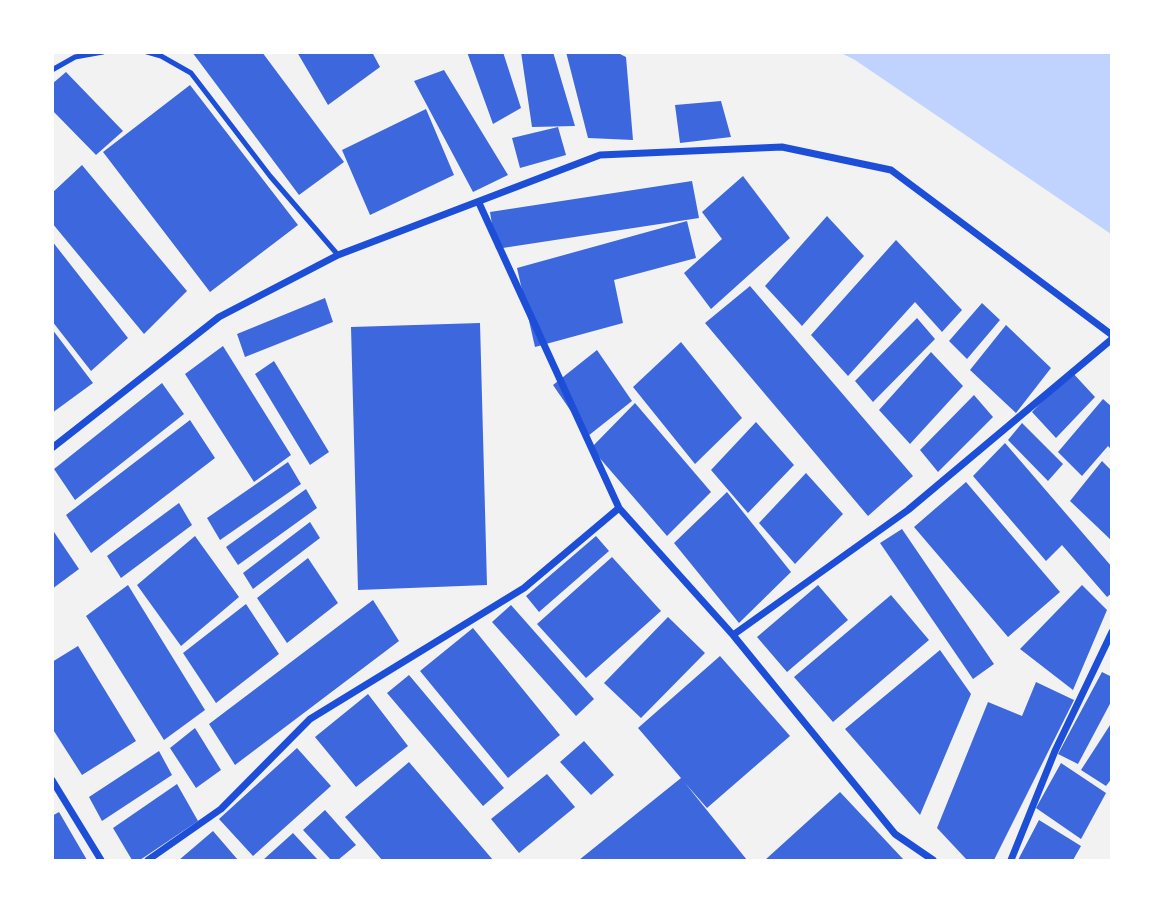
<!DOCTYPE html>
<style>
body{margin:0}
#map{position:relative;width:1164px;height:913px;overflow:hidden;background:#f2f2f2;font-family:Roboto,sans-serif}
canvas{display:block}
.frame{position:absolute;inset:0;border:54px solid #fff;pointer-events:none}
</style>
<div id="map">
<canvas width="1164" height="913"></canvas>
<div class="frame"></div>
</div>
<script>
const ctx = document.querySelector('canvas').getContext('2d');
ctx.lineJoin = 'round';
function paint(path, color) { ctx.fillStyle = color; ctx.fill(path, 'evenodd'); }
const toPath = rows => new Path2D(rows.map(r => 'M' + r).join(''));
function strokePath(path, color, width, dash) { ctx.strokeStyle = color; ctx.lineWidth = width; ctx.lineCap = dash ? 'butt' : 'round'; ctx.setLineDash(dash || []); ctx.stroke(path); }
const water = toPath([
 [841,53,1111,53,1111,234,855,60]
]);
const building = toPath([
 [192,52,262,52,344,162,299,195],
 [297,52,372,52,380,67,328,105],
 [467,52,503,52,521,108,493,124],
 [521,52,553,52,575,126,532,127],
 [566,52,616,52,626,57,633,140,588,138],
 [444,70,508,175,473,192,414,81],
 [66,72,123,131,96,155,52,110,52,84],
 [190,85,298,225,210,292,103,152],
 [721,101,731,137,680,143,675,105],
 [426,109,454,175,370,215,342,150],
 [558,127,566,155,520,168,512,138],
 [82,165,187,291,144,334,52,223,52,193],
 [743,176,790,238,711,309,684,273,722,239,702,212],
 [692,181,699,218,496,249,490,212],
 [827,216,864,256,802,326,765,286],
 [687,221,696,258,614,280,623,323,535,347,517,268],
 [896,240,962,310,942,332,915,302,848,376,811,335],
 [52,241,128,338,91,371,52,321],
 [750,286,913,476,868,516,705,323],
 [325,298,333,322,245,357,237,334],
 [982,303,1000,320,967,359,949,341],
 [917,318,935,339,873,402,855,381],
 [480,323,487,585,358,590,351,327],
 [1006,325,1051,368,1016,413,970,370],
 [52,329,93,383,52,413],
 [681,342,742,418,695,464,633,387],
 [223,346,291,455,254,482,185,374],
 [597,350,632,401,588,436,553,385],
 [931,352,963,386,910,444,879,410],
 [274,361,329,452,310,465,255,374],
 [1071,371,1095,397,1056,438,1032,412],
 [162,383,184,414,75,500,54,469],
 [974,395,993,417,938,472,920,450],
 [1103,399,1112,407,1112,450,1108,446,1082,476,1058,452],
 [635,403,711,492,667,536,591,448],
 [190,420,215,458,91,553,66,515],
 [756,422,794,465,748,513,711,470],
 [1022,423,1063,464,1048,481,1008,440],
 [1005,443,1112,567,1112,593,1107,597,1062,545,1046,561,973,476],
 [1102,461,1112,471,1112,541,1070,501],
 [288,462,301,484,220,540,207,518],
 [806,473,843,514,795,564,759,523],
 [966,482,1060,592,1008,637,914,527],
 [306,489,317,508,238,565,226,547],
 [727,492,791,572,739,623,674,543],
 [179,503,192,525,121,578,107,556],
 [310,522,320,538,253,589,243,573],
 [52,529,79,569,52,589],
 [902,529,994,664,973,679,880,543],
 [195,536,239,597,181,646,137,585],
 [596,536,609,551,539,612,526,596],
 [612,557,661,611,586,678,537,624],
 [308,558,338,603,287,643,257,598],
 [128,585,205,710,164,740,86,616],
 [818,585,848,620,787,672,757,637],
 [1082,585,1107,610,1073,690,1020,649],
 [891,595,929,640,833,722,794,677],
 [373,600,399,641,235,765,209,724],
 [246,604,279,654,216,703,183,653],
 [511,605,594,699,576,716,492,622],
 [668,617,705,653,641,718,604,683],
 [473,628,560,735,508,778,420,671],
 [78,646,136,741,82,775,52,728,52,662],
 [940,650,971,694,920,815,845,729],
 [720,656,790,736,707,808,685,783,747,860,579,860,681,778,638,728],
 [1102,672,1112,677,1112,700,1078,764,1058,754],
 [409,675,504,788,483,806,387,693],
 [1036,682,1074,700,994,860,967,860,937,828,988,702,1022,716],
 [368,694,408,746,356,787,315,737],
 [1112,722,1112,778,1106,786,1081,770],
 [195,728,221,770,196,788,170,748],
 [584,741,614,775,591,795,560,762],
 [297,748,331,786,253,856,219,819],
 [159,751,172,775,102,821,89,797],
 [409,762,493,860,382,860,345,817],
 [1061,763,1106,793,1081,839,1036,808],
 [547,774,575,807,519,853,491,819],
 [177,784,198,821,140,860,132,860,113,828],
 [840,792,904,860,765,860],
 [325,810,356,845,338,860,331,860,303,830],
 [59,812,87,860,52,860,52,816],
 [1039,820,1081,846,1073,860,1018,860],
 [213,831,238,860,179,860],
 [293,833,318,860,263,860]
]);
const service = toPath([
 [147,52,161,56,191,73,270,176,338,255],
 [52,70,75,57,103,52]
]);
const minor = toPath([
 [479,203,619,508,733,635,895,834,933,860],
 [52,448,219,317,338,255,600,155,782,147,891,170,1112,335],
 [733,635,908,510,1112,339],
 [52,780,101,860],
 [148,860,221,809,310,719,524,588,619,508],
 [1011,860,1055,751,1112,632]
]);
paint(water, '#bfd3fe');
paint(building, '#3d67dc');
strokePath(service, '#1d4ed8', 5);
strokePath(minor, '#1d4ed8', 7);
</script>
